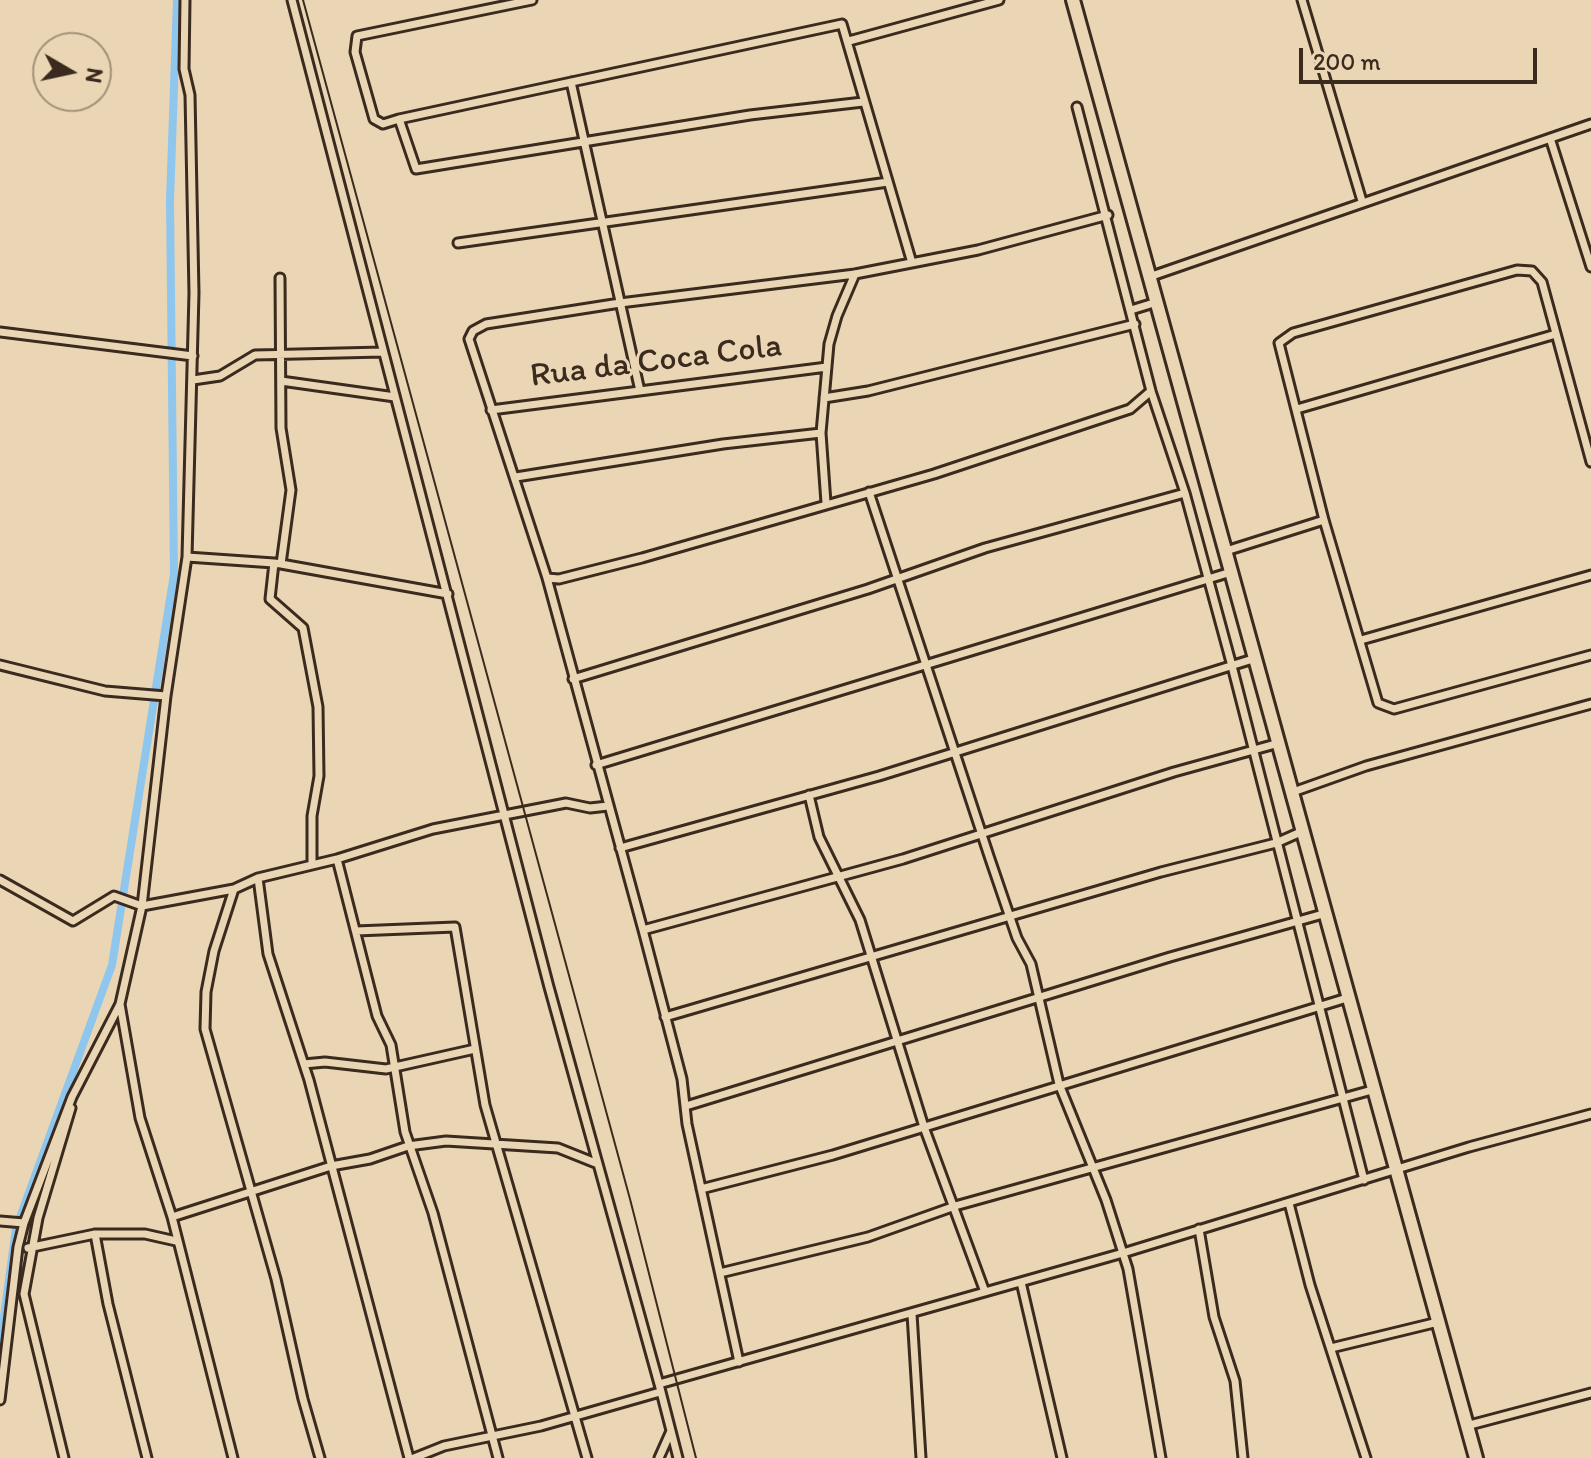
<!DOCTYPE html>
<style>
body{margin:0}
#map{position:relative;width:1591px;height:1458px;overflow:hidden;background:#ead6b4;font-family:Itim,sans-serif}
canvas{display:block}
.north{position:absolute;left:32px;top:32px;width:80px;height:80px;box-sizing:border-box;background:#ead6b4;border:2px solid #a49178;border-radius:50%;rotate:99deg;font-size:22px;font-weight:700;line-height:32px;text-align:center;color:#3b2a1e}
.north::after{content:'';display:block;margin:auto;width:28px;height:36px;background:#3b2a1e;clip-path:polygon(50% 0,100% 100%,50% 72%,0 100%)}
.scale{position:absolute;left:1299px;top:48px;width:238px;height:36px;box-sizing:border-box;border:4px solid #3b2a1e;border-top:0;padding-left:10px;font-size:24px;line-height:28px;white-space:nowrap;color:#3b2a1e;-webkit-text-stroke:6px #ead6b4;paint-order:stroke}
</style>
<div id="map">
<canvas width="1591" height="1458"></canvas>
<div class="north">N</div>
<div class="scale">200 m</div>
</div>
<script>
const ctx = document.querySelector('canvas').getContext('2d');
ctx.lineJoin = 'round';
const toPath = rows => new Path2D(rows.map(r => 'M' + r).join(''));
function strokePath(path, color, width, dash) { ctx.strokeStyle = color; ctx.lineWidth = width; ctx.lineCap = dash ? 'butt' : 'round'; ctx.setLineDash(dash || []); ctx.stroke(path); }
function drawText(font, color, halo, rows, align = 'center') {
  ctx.font = font + ' Itim,sans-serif'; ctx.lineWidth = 6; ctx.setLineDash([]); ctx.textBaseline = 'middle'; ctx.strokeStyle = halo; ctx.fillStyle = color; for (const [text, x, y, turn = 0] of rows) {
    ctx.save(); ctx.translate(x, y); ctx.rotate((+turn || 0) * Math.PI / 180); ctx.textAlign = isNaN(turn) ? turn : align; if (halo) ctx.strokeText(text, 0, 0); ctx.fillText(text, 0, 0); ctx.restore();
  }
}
const canal = toPath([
 [0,1346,16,1228,112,965,174,574,170,201,177,0]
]);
const street = toPath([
 [292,0,549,987,659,1384],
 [532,0,357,36,355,52,374,119,383,124,399,119,416,169,750,115,863,102],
 [1302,0,1362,201],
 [849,41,999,0],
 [571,82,640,391],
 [1077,107,1151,391,1185,493,1232,666,1364,1180],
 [399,119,842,24,912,263],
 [1550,138,1591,267],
 [458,243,888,182],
 [1149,277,1591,124],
 [280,278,281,428,291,490,281,564,274,563,270,599,303,628,318,707,319,776,312,816,312,865],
 [1131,310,1157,302],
 [0,332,193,356],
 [193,380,220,376,255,355,383,352],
 [281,381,395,397],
 [824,398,868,391,1135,324],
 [1297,409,1556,334],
 [491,410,827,367],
 [1591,462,1542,282,1532,271,1517,270,1293,333,1279,343,1324,520,1378,703,1394,709,1591,655],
 [516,477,723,444,821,433],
 [869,492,989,856,1017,938,1031,964,1059,1084,1106,1200,1128,1269,1161,1458],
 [826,503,821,433,829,344,837,316,855,274],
 [1226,551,1324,520],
 [187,557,274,563],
 [281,564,448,594],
 [547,578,559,579,642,558,934,474,1130,409,1151,391],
 [1361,640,1591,575],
 [0,665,105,691,166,696],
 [573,679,868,589,985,548,1185,493],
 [596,765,1231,572],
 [1293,792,1366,766,1591,704],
 [809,795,819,837,860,920,924,1127,985,1292],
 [620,848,879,776,1256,658],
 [337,859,377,1016,391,1045,405,1132,433,1213,498,1458],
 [258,878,268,954,309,1080,409,1458],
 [0,880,73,921,114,896,142,906,234,889,258,878,337,859,433,829,566,803,590,808,608,806],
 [234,889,214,951,206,992,205,1029,276,1279,303,1399,320,1458],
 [643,930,903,859,1174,772,1279,743],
 [356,931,455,927,485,1105,587,1458],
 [120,1004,140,1118,172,1217,233,1458],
 [665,1017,1161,872,1276,843,1303,831],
 [304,1064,325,1062,386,1069,475,1049],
 [686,1106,1170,957,1323,914],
 [701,1189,833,1155,1347,998],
 [1289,1203,1310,1285,1366,1458],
 [172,1217,331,1166,370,1159,408,1146,446,1141,558,1148,598,1164],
 [0,1221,24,1223],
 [1199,1229,1214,1317,1235,1381,1243,1458],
 [95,1234,108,1304,147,1458],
 [28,1248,95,1234,145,1234,176,1241],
 [720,1273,868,1237,955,1206,1372,1090],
 [1021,1282,1062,1458],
 [912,1314,921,1458],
 [1331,1348,1438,1322],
 [739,1362,687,1124,682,1079,643,930,547,578,469,339,473,331,486,324,620,303,855,274,978,250,1108,215],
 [0,1400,18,1247,24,1223,72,1097,120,1004,142,906,166,696,187,557,194,293,190,95,184,69,185,0],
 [1466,1426,1591,1393],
 [64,1458,24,1294,38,1218,71,1108],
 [414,1458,444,1446,541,1426,660,1392],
 [659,1458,671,1431],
 [678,1458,659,1384,1123,1253,1469,1147,1591,1114]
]);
const primary = toPath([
 [1073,0,1476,1458]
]);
const rail = toPath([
 [303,0,630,1199,696,1458]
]);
const streetNames = [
 ["Rua da Coca Cola",656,362,-7]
];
strokePath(canal, '#8fc6ed', 8);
strokePath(street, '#3b2a1e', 13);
strokePath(primary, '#3b2a1e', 18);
strokePath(street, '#ead6b4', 7);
strokePath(primary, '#ead6b4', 12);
strokePath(rail, '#3b2a1e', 2);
drawText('34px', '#3b2a1e', '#ead6b4', streetNames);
</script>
